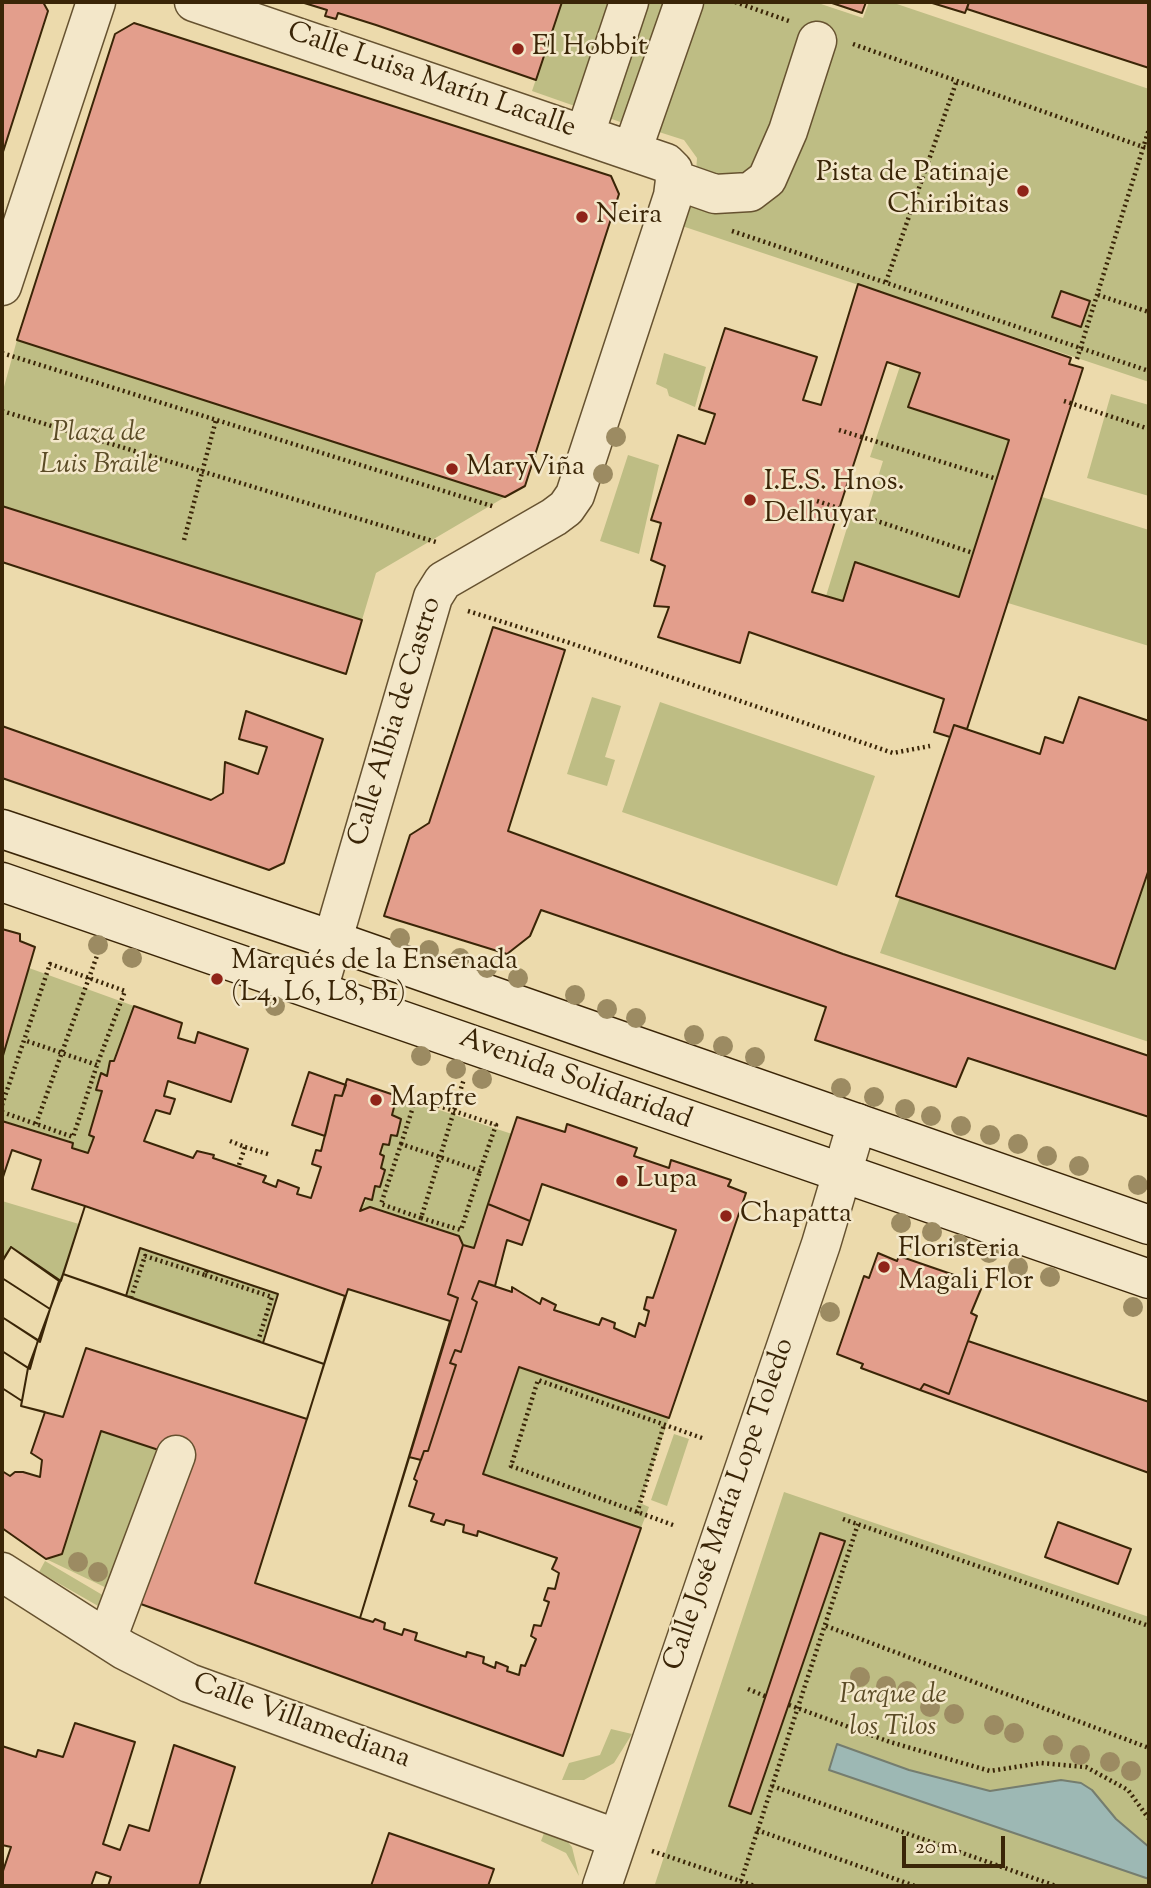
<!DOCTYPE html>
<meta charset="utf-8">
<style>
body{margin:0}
#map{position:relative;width:1151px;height:1888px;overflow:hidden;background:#ecdaac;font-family:"Sorts Mill Goudy",serif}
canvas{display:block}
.frame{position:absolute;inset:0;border:4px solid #3a2507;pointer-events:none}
.scale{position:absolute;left:902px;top:1836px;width:103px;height:32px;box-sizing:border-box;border:4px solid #3a2507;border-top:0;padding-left:9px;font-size:21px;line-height:24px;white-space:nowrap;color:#3a2507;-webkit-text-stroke:5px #f3e7c9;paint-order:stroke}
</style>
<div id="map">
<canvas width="1151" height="1888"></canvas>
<div class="frame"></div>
<div class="scale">20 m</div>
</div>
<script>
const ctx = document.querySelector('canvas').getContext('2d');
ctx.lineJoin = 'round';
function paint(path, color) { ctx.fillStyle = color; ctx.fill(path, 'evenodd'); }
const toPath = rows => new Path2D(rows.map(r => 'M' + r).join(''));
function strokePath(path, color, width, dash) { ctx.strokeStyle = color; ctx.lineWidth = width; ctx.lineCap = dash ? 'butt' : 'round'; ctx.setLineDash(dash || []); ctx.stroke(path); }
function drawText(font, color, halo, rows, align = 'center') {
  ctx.font = font + ' "Sorts Mill Goudy",serif'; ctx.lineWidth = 5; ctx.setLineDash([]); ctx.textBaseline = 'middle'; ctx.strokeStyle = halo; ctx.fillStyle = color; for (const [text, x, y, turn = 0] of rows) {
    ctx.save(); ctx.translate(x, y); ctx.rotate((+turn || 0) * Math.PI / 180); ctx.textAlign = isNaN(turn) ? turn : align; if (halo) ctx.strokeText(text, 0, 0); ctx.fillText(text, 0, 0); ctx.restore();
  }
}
const green = toPath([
 [562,2,669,2,626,124,532,91],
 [702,2,815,2,863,18,869,2,891,2,1149,89,1149,382,679,225,696,172,697,158,684,140,659,132],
 [17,340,505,497,376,573,362,620,2,506,2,394],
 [664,353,706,367,695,407,669,396,667,389,656,384],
 [900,366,920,373,908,407,1009,440,959,597,855,563,843,601,826,596,850,518,864,522,883,461,870,457],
 [1111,394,1149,405,1149,496,1087,478],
 [628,455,659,465,639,554,600,541],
 [1042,497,1149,530,1149,646,1008,603],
 [592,697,621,706,605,757,615,760,607,786,567,774],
 [660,702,875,776,837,886,622,812],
 [1149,869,1149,1042,880,953,900,897,1115,969],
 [29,968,134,1006,114,1061,110,1061,107,1076,100,1074,96,1090,102,1091,89,1134,94,1137,88,1153,72,1148,73,1143,2,1121,2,1059],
 [397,1096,512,1134,474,1248,463,1245,459,1236,370,1207,360,1211,375,1186,380,1187,383,1144,389,1145,391,1135,397,1135,401,1119,392,1115],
 [2,1201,79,1224,61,1281,11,1247,5,1256,2,1253],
 [140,1248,278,1294,263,1343,126,1296],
 [519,1367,669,1418,640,1503,649,1507,641,1528,483,1474],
 [101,1431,189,1460,138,1603,46,1559],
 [674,1434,689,1439,667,1506,651,1500],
 [784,1492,1149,1617,1149,1886,655,1884],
 [45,1561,116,1603,112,1614,39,1572],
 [611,1729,632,1734,614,1763,584,1780,562,1780,569,1763,600,1755],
 [549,1820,572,1847,579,1876,566,1853,541,1841]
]);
const water = toPath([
 [837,1744,909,1770,990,1791,1061,1780,1081,1783,1092,1790,1116,1819,1149,1847,1149,1879,829,1770,837,1744]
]);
const building = toPath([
 [2,2,43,2,48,11,2,155,2,2],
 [301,2,562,2,536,80,376,25,338,13,336,19,325,16,327,10,301,2],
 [829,2,866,2,862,13,829,2],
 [929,2,969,2,965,13,929,2],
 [969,2,1149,2,1149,68,967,9,969,2],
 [134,23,611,176,619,194,525,486,505,497,17,340,115,34,134,23],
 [858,284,1071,358,1069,364,1083,368,967,729,954,725,950,737,934,732,944,699,749,632,740,663,658,637,669,607,654,606,665,566,651,560,661,523,651,520,678,435,705,444,715,414,699,409,725,328,817,357,803,400,821,405,858,284],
 [887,362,920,373,908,407,1009,440,959,597,855,562,843,601,812,592,887,362],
 [1061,291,1090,301,1081,327,1052,317,1061,291],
 [2,506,362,620,346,674,2,562,2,506],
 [493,627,565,650,508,831,843,954,1149,1056,1149,1117,968,1058,956,1087,815,1040,826,1007,541,910,530,936,507,954,384,916,410,835,429,823,493,627],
 [1079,697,1149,721,1149,869,1115,969,896,896,954,725,1040,754,1045,737,1063,743,1079,697],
 [246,711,323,739,284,863,269,870,2,778,2,726,211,800,223,793,225,762,258,774,267,747,239,739,246,711],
 [2,929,20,934,20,941,35,947,2,1059,2,929],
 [134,1006,182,1023,178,1038,195,1043,198,1032,248,1049,231,1102,168,1081,164,1096,175,1099,170,1114,156,1110,144,1141,193,1158,197,1151,214,1155,213,1158,266,1176,263,1182,276,1187,278,1180,299,1188,297,1194,311,1198,321,1167,312,1164,316,1150,321,1151,335,1095,342,1096,347,1079,397,1096,392,1115,401,1119,397,1136,391,1135,389,1145,383,1144,380,1154,384,1156,381,1168,385,1170,380,1187,375,1186,372,1200,365,1198,360,1211,370,1207,459,1236,463,1245,448,1294,458,1298,360,1618,373,1622,375,1619,385,1623,384,1629,402,1635,404,1629,417,1633,415,1640,466,1657,467,1652,484,1657,483,1663,495,1668,496,1662,508,1667,507,1671,519,1675,521,1665,525,1666,536,1639,531,1636,534,1625,541,1626,549,1602,544,1600,548,1588,555,1589,559,1573,552,1569,557,1558,478,1531,477,1536,463,1532,464,1525,446,1520,444,1525,431,1521,434,1514,409,1506,417,1481,414,1479,424,1451,428,1451,456,1365,450,1363,455,1350,461,1352,477,1302,472,1299,479,1281,512,1292,512,1287,540,1304,542,1298,556,1305,554,1310,599,1325,602,1318,615,1323,614,1328,635,1337,639,1323,645,1326,649,1311,644,1309,647,1297,653,1298,676,1230,542,1184,530,1221,488,1204,517,1117,565,1132,567,1124,637,1148,634,1156,669,1168,671,1160,731,1180,728,1186,746,1193,669,1418,519,1367,483,1474,641,1528,563,1756,138,1603,189,1460,101,1431,62,1554,46,1559,2,1528,2,1471,10,1476,15,1472,23,1472,40,1477,42,1460,31,1453,45,1412,21,1406,22,1401,2,1388,2,1262,11,1247,61,1281,85,1206,32,1189,41,1160,12,1150,2,1180,2,1121,73,1143,72,1148,88,1153,94,1137,89,1135,102,1091,96,1090,101,1073,107,1076,110,1061,114,1061,134,1006],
 [140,1248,278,1294,263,1343,126,1296,140,1248],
 [309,1072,346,1085,342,1096,335,1095,325,1136,292,1125,309,1072],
 [488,1204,530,1221,522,1245,507,1240,495,1286,479,1281,472,1299,477,1302,461,1352,455,1350,450,1363,456,1365,428,1451,424,1451,421,1460,409,1457,458,1298,448,1294,463,1245,474,1248,488,1204],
 [85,1206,345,1296,324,1364,263,1343,278,1294,140,1248,126,1296,63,1274,85,1206],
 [11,1247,59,1281,50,1309,2,1278,2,1261,11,1247],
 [878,1253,897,1261,899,1256,960,1277,958,1282,981,1289,971,1313,977,1316,949,1394,924,1384,920,1390,861,1368,863,1364,837,1354,864,1276,869,1278,878,1253],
 [63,1274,324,1364,307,1419,86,1348,63,1417,21,1406,28,1368,63,1274],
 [2,1278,50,1309,40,1342,2,1317,2,1278],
 [348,1289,450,1321,360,1618,255,1583,348,1289],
 [2,1317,38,1340,30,1369,2,1351,2,1317],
 [968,1341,1149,1402,1149,1473,920,1390,924,1384,949,1394,968,1341],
 [2,1351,28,1368,22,1401,2,1388,2,1351],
 [1058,1522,1131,1549,1118,1584,1045,1557,1058,1522],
 [820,1533,845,1541,751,1814,729,1806,820,1533],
 [75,1723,135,1742,103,1844,120,1850,129,1825,149,1831,174,1745,235,1767,199,1886,108,1886,111,1877,96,1872,91,1886,2,1886,2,1874,11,1847,2,1845,2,1746,36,1757,38,1750,63,1757,75,1723],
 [389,1833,494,1869,488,1886,371,1886,389,1833]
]);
const path = toPath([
 [735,2,789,21],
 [853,44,1149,149],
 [732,231,1149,371],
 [886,282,957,80],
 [1098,295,1149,312],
 [2,353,495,507],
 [1077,359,1149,129],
 [1064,401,1149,429],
 [2,411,436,542],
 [839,430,997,479],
 [817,501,973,553],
 [184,540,216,420],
 [468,611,567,642,893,753,930,746],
 [2,1105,50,964,125,991,97,1065,24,1040],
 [2,1112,73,1137,97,1065],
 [36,1124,98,953],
 [230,1141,245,1147,238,1168],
 [401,1144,416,1098,454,1111,496,1125,480,1171,440,1157,401,1144,381,1204,421,1218,440,1157,454,1111,464,1079],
 [245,1147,271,1155],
 [421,1218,461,1230,480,1171],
 [205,1275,272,1297,258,1341],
 [131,1298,145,1256,205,1275,207,1270],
 [637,1513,664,1425],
 [843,1519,1149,1626],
 [673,1525,511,1466,538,1380,702,1438],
 [826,1626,1149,1748],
 [748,1689,767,1697],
 [789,1705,890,1742,990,1771,1041,1763,1086,1767,1128,1790,1149,1819],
 [772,1786,1056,1886],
 [757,1830,915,1886],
 [652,1851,755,1886],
 [741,1881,858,1524]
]);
const street = toPath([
 [194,2,666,163,673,170,675,180,673,196,575,495,566,508,554,517,443,581,433,597,318,990],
 [585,134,629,2],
 [632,151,684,2],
 [675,180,715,194,750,192,767,179,788,131,817,41],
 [2,286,96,2],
 [2,1572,124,1650,189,1683,618,1839],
 [107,1639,176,1455],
 [602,1886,821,1244,857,1123]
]);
const secondary = toPath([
 [2,829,332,940,1149,1225],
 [2,882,1149,1279]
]);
const trees = [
 [616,437],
 [603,474],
 [400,938],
 [98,945],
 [429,950],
 [132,958],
 [460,958],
 [487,968],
 [518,978],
 [575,995],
 [275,1006],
 [607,1009],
 [636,1018],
 [694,1035],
 [723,1046],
 [421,1056],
 [755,1057],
 [456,1069],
 [482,1079],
 [841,1088],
 [874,1097],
 [905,1109],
 [931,1116],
 [961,1126],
 [990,1135],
 [1018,1144],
 [1047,1156],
 [1079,1166],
 [1138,1185],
 [901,1223],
 [932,1232],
 [959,1244],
 [989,1253],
 [1018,1267],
 [1050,1277],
 [1133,1307],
 [830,1312],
 [78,1562],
 [98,1572],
 [860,1677],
 [886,1686],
 [907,1691],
 [930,1707],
 [954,1714],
 [994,1725],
 [1014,1733],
 [1053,1745],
 [1080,1755],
 [1110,1762],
 [1131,1771]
];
const markers = [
 [518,49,7,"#8f2418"],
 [1023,191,7,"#8f2418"],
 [582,217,7,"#8f2418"],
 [452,469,7,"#8f2418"],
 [750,500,7,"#8f2418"],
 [217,979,7,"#8f2418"],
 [376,1100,7,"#8f2418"],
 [622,1181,7,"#8f2418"],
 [726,1216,7,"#8f2418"],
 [884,1267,7,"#8f2418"]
];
const poiNames = [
 ["El Hobbit",532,49],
 ["Pista de Patinaje",1009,175,"right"],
 ["Chiribitas",1009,207,"right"],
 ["Neira",596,217],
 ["MaryViña",466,469],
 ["I.E.S. Hnos.",764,484],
 ["Delhuyar",764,516],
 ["Marqués de la Ensenada",231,963],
 ["(L4, L6, L8, B1)",231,995],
 ["Mapfre",390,1100],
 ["Lupa",636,1181],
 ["Chapatta",740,1216],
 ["Floristeria",898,1251],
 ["Magali Flor",898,1283]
];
const streetNames = [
 ["Calle Luisa Marín Lacalle",431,82,19],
 ["Calle Albia de Castro",397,722,-73],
 ["Avenida Solidaridad",575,1081,20],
 ["Calle José María Lope Toledo",731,1505,-71],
 ["Calle Villamediana",301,1723,20]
];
const parkNames = [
 ["Plaza de",99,435],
 ["Luis Braile",99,467],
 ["Parque de",893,1697],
 ["los Tilos",893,1729]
];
paint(green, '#bebd84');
paint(water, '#9db8b4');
strokePath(water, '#757d6f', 2);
paint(building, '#e39e8c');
strokePath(building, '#3a2507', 2);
strokePath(street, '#665230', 41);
strokePath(secondary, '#3a2507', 41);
strokePath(path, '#3a2507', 4.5, [2, 3.5]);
strokePath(street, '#f3e7c9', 38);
strokePath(secondary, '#f3e7c9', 38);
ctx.fillStyle = '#9c8b62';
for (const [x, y] of trees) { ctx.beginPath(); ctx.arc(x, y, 10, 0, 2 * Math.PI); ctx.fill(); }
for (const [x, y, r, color] of markers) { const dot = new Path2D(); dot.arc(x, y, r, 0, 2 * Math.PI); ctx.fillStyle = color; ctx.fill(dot); strokePath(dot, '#f3e7c9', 2.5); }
drawText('28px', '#3a2507', '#f3e7c9', poiNames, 'left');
drawText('28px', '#3a2507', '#f3e7c9', streetNames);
drawText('italic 28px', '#5b4b26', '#f3e7c9', parkNames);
</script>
